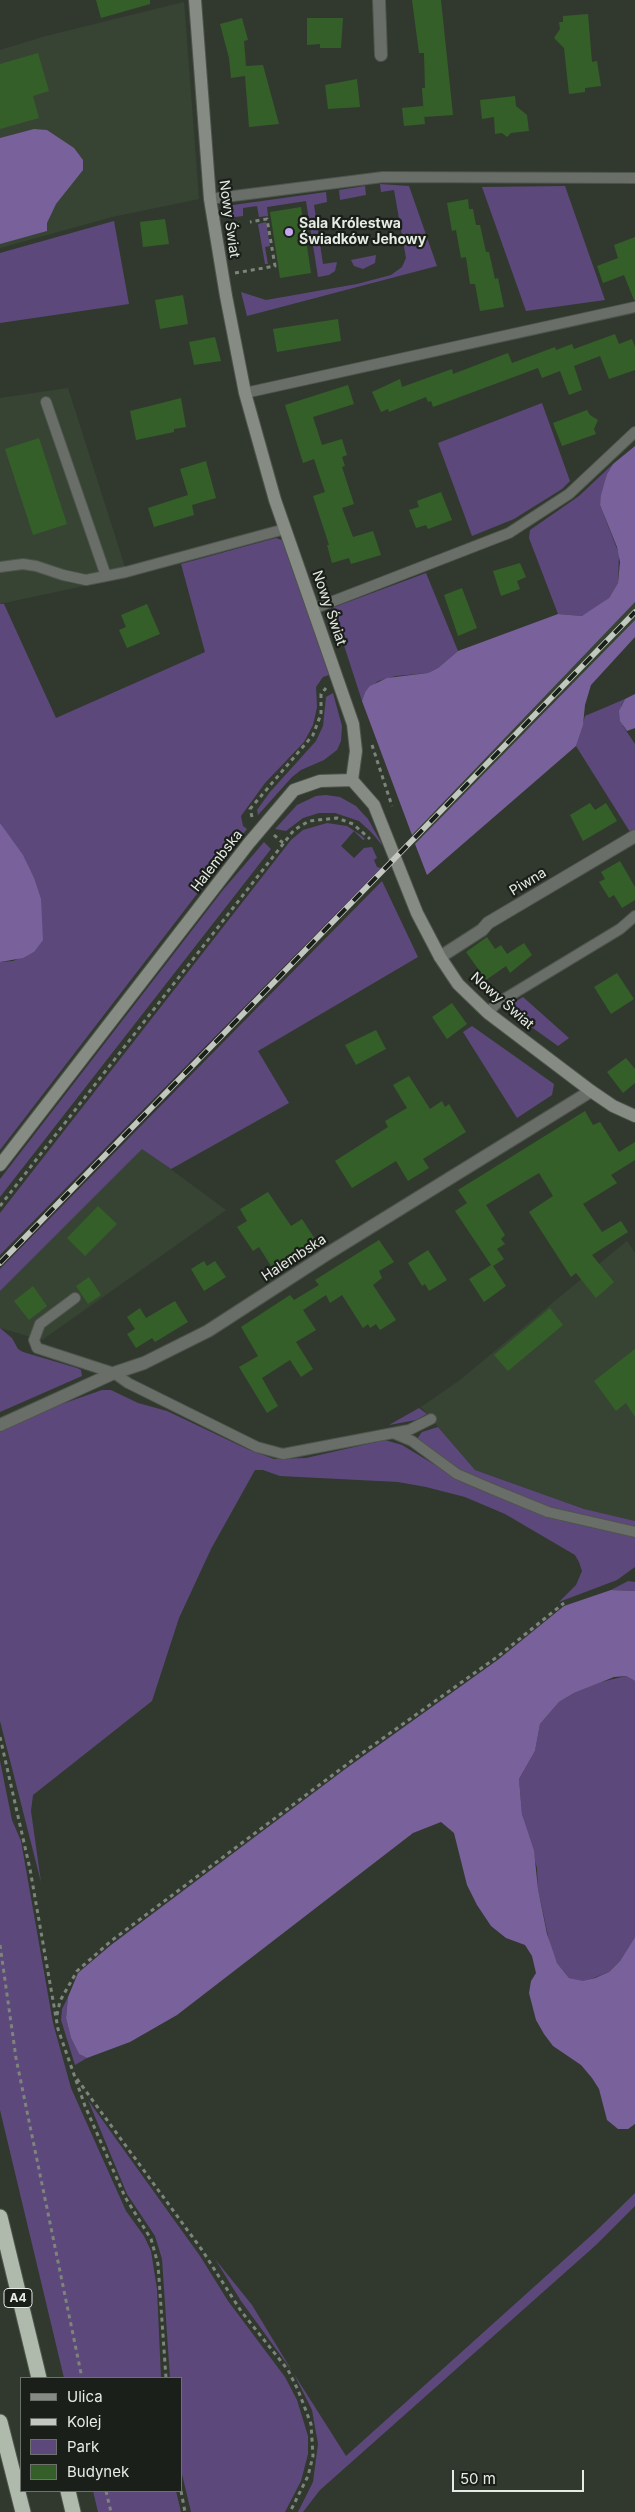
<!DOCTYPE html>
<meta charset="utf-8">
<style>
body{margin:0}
#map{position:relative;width:635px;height:2512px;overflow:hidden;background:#31392f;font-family:Inter,sans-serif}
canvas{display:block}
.legend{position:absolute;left:20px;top:2377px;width:162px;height:115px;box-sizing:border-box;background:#1b1f1a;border:1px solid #6c716b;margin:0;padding:6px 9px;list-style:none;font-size:15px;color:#e6ebe4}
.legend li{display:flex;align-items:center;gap:10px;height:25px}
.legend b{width:25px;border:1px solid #6c716b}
.scale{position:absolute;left:452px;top:2470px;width:132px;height:22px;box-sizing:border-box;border:2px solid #e6ebe4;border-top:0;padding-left:6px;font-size:15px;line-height:18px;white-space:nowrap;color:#e6ebe4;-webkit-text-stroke:4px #1b1f1a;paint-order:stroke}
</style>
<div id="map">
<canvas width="635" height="2512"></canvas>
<ul class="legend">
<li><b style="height:6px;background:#868c84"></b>Ulica</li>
<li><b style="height:6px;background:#c2c7c0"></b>Kolej</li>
<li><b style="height:14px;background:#5d487b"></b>Park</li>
<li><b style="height:14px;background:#355f29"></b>Budynek</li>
</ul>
<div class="scale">50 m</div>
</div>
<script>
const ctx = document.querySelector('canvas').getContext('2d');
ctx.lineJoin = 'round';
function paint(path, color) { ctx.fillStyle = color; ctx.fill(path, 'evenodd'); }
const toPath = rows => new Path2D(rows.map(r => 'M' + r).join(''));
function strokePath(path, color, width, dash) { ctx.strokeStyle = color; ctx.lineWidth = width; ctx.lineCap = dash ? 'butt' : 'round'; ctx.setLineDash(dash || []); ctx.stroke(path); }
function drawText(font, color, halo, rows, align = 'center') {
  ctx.font = font + ' Inter,sans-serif'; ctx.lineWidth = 4.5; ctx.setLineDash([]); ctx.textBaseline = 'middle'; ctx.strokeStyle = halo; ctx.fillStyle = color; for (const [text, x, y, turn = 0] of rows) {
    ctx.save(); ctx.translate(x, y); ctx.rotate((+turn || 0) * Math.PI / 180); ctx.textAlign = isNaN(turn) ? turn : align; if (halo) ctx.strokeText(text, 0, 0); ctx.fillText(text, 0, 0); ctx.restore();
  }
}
const built = toPath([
 [184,2,199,199,112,217,0,248,0,50,46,36],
 [68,388,125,567,85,574,88,585,0,604,0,398],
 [635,600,635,620,415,844,410,830],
 [142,1148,226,1210,42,1340,0,1328,0,1291],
 [627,1241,635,1253,635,1521,584,1509,475,1470,421,1407,460,1380]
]);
const green = toPath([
 [380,184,409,186,437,266,247,316,241,292,266,300,357,284,391,275,402,267,406,258,394,190,381,192],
 [365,186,366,195,340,200,339,190],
 [565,186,605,300,526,311,482,187],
 [326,192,327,202,314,205,323,264,337,262,335,271,329,275,318,277,306,201,267,207,268,216,259,217,257,206,243,208,243,216,228,218,226,206],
 [114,221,129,304,0,323,0,253],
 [266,222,270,246,265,247,268,264,265,264,258,224],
 [376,255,375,263,363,269,354,266,351,260],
 [542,403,570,481,562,489,514,519,472,536,438,443],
 [613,464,607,474,600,505,619,554,618,583,609,598,590,613,582,616,558,614,529,538,530,530,579,496],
 [276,538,282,540,329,675,323,677,316,687,317,707,313,725,304,742,265,783,241,816,243,826,247,829,0,1150,0,962,13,961,34,952,7,834,0,823,0,604,4,604,56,718,205,652,181,564],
 [426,573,458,651,438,668,428,673,396,676,378,681,365,692,362,701,332,608],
 [333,693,342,726,341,741,337,750,324,760,301,770,292,777,258,815,257,810,270,792,316,741,323,726,326,697],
 [625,699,621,706,623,726,635,744,635,829,630,832,576,746,585,716],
 [326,795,340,797,356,806,368,819,383,846,371,832,359,821,335,813,319,813,303,818,286,831,275,829,297,805,316,796],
 [327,823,347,826,362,836,365,839,363,840,354,831,341,846,354,858,364,848,372,847,377,858,374,860,377,867,381,868,0,1255,0,1213,291,840,303,830],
 [264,842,271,849,0,1197,0,1179,223,890],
 [382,881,418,957,258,1051,289,1103,171,1169,142,1149,0,1291,0,1269],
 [523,997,569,1038,558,1046,509,1011,510,1005],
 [472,1026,554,1084,552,1095,517,1118,463,1032],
 [0,1328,12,1338,18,1349,23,1352,77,1368,81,1370,82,1376,0,1412],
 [102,1390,111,1390,138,1403,167,1411,247,1449,274,1459,306,1458,385,1440,402,1445,460,1480,635,1536,635,1567,617,1580,559,1602,576,1585,582,1571,579,1562,575,1555,505,1514,465,1497,426,1487,398,1482,280,1476,263,1470,255,1470,211,1549,179,1618,152,1701,33,1795,31,1811,41,1882,0,1721,0,1432,59,1405],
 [419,1408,427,1414,416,1420,389,1425],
 [438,1427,475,1470,584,1509,635,1521,635,1527,546,1507,464,1473,434,1454,417,1439,422,1432],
 [628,1581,635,1582,635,1591,611,1590],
 [626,1676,635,1681,635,1937,620,1961,609,1972,583,1982,569,1978,557,1963,551,1950,538,1889,537,1868,522,1814,519,1779,535,1751,540,1724,559,1702,574,1693,601,1682],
 [0,1761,12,1820,21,1841,53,2023,71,2088,126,2211,144,2236,151,2251,157,2289,161,2378,64,2378,0,2110],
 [68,1997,66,2018,71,2038,79,2054,87,2058,75,2065,61,2020,62,2009],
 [88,2100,200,2256,228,2301,285,2377,297,2400,308,2436,308,2454,301,2481,285,2512,191,2512,181,2470,181,2378,170,2378,162,2259,155,2236,127,2194],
 [635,2193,635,2206,596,2245,320,2490,303,2512,298,2512,313,2482,318,2444,312,2410,294,2374,346,2456,595,2232],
 [215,2259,252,2305,292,2371,241,2301],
 [93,2491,176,2491,181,2512,98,2512]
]);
const forest = toPath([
 [34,129,47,130,74,148,83,160,83,170,56,204,47,223,47,231,0,244,0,138],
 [635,446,635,602,412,835,362,701,365,692,370,686,387,678,428,673,438,668,458,651,558,614,582,616,609,598,618,583,620,562,617,547,600,505,601,495,607,474,613,464],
 [635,620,635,637,591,685,585,705,583,725,576,746,427,875,415,844],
 [635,694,635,728,627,731,620,721,619,711,625,699],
 [0,823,23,855,34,878,41,899,43,940,34,952,23,958,0,962],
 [611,1590,635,1591,635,1681,626,1676,614,1677,574,1693,559,1702,540,1724,535,1751,519,1779,522,1814,534,1851,538,1889,547,1934,557,1963,569,1978,583,1981,595,1978,609,1972,620,1961,635,1937,635,2124,628,2129,618,2129,607,2120,599,2089,592,2078,581,2065,553,2046,544,2034,536,2020,529,1993,531,1981,536,1973,532,1956,525,1945,506,1938,491,1926,477,1905,467,1885,454,1833,441,1822,413,1833,177,2015,130,2042,87,2058,79,2054,71,2038,66,2018,68,1997,78,1973,111,1945,344,1770,499,1659,564,1606]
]);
const building = toPath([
 [96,0,150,0,150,4,101,18],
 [412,0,441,0,453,115,424,117,422,88,425,88,424,53,419,53],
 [588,14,592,62,597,61,601,86,585,88,585,92,569,94,564,48,554,38,560,29,559,22,563,22,563,16],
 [242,18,248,40,244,41,246,66,263,65,279,124,249,127,245,76,231,78,229,58,220,24],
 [307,18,343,18,341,48,320,48,320,44,307,45],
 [38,53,49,91,33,96,39,118,0,129,0,64],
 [357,79,360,107,328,109,325,85],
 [515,96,516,106,527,115,529,131,511,133,507,137,502,133,495,134,494,117,482,119,480,100],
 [423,106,425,124,404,126,402,108],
 [468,199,469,209,473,209,476,225,480,225,486,252,489,252,495,279,498,278,504,307,480,311,475,284,470,284,466,257,461,258,456,230,452,231,447,203],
 [301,207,311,273,280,278,270,212],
 [165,219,169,244,143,247,140,222],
 [635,237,635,300,634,300,624,275,603,283,597,266,618,258,614,245],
 [183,295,188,324,160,329,155,300],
 [338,319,341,341,277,352,273,329],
 [615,334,619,344,632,339,635,347,635,370,609,379,600,356,574,366,582,390,569,395,560,371,542,378,538,368,433,407,431,401,428,402,426,397,389,412,388,409,381,412,372,392,400,379,402,387,452,369,453,374,508,353,512,363,555,347,556,350,572,344,574,349],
 [215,337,221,361,194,365,189,342],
 [348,385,354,404,313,417,322,445,342,439,347,455,342,457,345,466,342,467,354,504,342,508,353,537,373,531,381,555,351,564,349,558,332,563,327,545,329,545,313,496,325,492,314,459,303,463,285,405],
 [181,398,186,427,174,429,174,432,136,440,130,411],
 [587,410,590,415,598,420,594,429,596,434,562,446,553,423],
 [39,438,67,524,33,535,5,449],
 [206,461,216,498,192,505,194,515,154,527,148,508,188,495,180,469],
 [441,492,452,520,428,529,426,525,416,528,409,510,419,507,417,501],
 [520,563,526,577,517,581,520,589,501,596,493,571],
 [462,588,477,628,458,636,444,595],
 [147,604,160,634,127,648,119,630,126,627,121,615],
 [590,803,595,810,606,803,617,821,583,841,570,815],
 [620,861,635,887,635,900,622,908,614,895,609,898,599,882,605,879,601,872],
 [487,937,495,949,501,945,507,954,524,943,532,955,510,973,506,966,486,980,466,952],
 [617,973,634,999,611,1014,594,987],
 [452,1003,467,1024,447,1039,432,1017],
 [376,1030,386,1049,356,1065,345,1045],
 [626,1058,635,1069,635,1083,623,1093,607,1072],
 [409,1076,430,1109,442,1101,445,1107,449,1104,466,1132,423,1159,429,1168,408,1181,396,1161,352,1188,335,1161,388,1127,385,1121,407,1108,393,1085],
 [585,1111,593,1125,600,1122,619,1152,635,1142,635,1160,611,1175,617,1183,583,1204,602,1232,621,1221,628,1232,592,1255,614,1282,596,1298,576,1273,571,1277,529,1212,553,1196,539,1173,486,1205,505,1235,501,1239,505,1244,497,1249,504,1259,493,1266,506,1286,484,1302,469,1279,491,1265,455,1211,467,1203,458,1190],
 [268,1192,291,1226,302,1219,317,1242,273,1269,259,1247,253,1251,237,1227,247,1221,240,1209],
 [98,1206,117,1224,85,1256,67,1238],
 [379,1240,394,1262,379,1271,382,1278,373,1285,396,1320,380,1330,376,1324,370,1328,368,1324,363,1328,342,1295,330,1303,326,1295,303,1310,316,1330,296,1342,313,1369,301,1377,290,1360,262,1378,278,1406,267,1413,239,1367,258,1356,241,1327,290,1295,294,1300,319,1285,315,1280],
 [428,1250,447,1280,429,1291,425,1284,422,1286,408,1263],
 [204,1261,207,1266,215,1261,226,1277,204,1291,191,1269],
 [89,1277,101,1295,88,1304,76,1286],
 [33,1286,47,1306,29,1320,14,1301],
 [175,1301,188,1322,155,1342,152,1338,136,1348,127,1334,135,1329,127,1317,140,1308,146,1318],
 [550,1308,563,1325,508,1371,494,1355],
 [635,1349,635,1417,626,1403,616,1411,594,1381]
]);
const path = toPath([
 [235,273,275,266,267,219,250,222],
 [372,745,392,806],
 [252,817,250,809,313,735,321,714,321,694,326,688],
 [274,835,283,843],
 [0,1206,294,830,309,821,337,818,353,824,370,839],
 [0,1737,30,1869,58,2029,85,2106,125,2197,151,2239,158,2264,166,2378],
 [0,1945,16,2058,82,2378],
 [57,2015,60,2001,77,1971,111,1941,358,1756,497,1657,564,1603],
 [77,2079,202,2250,241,2311,288,2370,298,2390,311,2424,313,2456,308,2476,290,2512],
 [106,2491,111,2512],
 [181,2491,185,2512]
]);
const lane = toPath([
 [210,199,383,177,635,178],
 [245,393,635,307],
 [46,402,106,576],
 [0,567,23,564,36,566,63,575,86,580,126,572,285,529],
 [313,609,509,533,569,494,635,432],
 [488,1013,496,1004,620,929,635,916],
 [75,1298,40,1324,34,1340,37,1348,114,1373,128,1383,257,1447,283,1454,393,1433,412,1441,457,1474,492,1489,548,1512,635,1532],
 [393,1433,409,1430,431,1419]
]);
const street = toPath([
 [379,0,381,55],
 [440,957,482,930,488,923,635,836],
 [0,1425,114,1373,144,1363,208,1331,327,1254,591,1091]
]);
const secondary = toPath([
 [195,0,210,199,226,296,245,393,275,500,353,724,356,751,352,780,374,805,417,913,440,957,458,984,488,1013,591,1091,613,1106,635,1116],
 [0,1165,249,843,294,790,320,781,352,780]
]);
const highway = toPath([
 [0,2217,39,2378],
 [0,2422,23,2512],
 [68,2491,73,2512]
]);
const rail = toPath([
 [0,1263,635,612]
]);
const markers = [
 [289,232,5,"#c4a7f1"]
];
const shields = [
 [18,2298,28]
];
const shieldNames = [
 ["A4",18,2298]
];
const streetNames = [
 ["Nowy Świat",229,219,82],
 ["Nowy Świat",329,608,71],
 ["Halembska",217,861,-52],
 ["Piwna",528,882,-31],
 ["Nowy Świat",502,1001,41],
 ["Halembska",294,1258,-33]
];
const poiNames = [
 ["Sala Królestwa",299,224],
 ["Świadków Jehowy",299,240]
];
paint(built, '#374434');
paint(green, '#5d487b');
paint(forest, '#79619c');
paint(building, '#355f29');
strokePath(lane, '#4e554c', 12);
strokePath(street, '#4e554c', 14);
strokePath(secondary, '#4e554c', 14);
strokePath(highway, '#4e554c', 17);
strokePath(path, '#7d847b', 3, [4, 4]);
strokePath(lane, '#696e68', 10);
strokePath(street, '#696e68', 12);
strokePath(secondary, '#868c84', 12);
strokePath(highway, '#afb9ac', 15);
strokePath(rail, '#c2c7c0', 5.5);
strokePath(rail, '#1b1f1a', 4, [11]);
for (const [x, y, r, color] of markers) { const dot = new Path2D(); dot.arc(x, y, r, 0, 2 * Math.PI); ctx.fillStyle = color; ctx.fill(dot); strokePath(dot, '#1b1f1a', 2); }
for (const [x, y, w] of shields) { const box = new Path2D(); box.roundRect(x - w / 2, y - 9.5, w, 19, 4); ctx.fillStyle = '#1b1f1a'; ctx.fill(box); strokePath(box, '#e6ebe4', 1); }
drawText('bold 12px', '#e6ebe4', null, shieldNames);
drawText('14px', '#e6ebe4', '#1b1f1a', streetNames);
drawText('bold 14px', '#e6ebe4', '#1b1f1a', poiNames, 'left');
</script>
